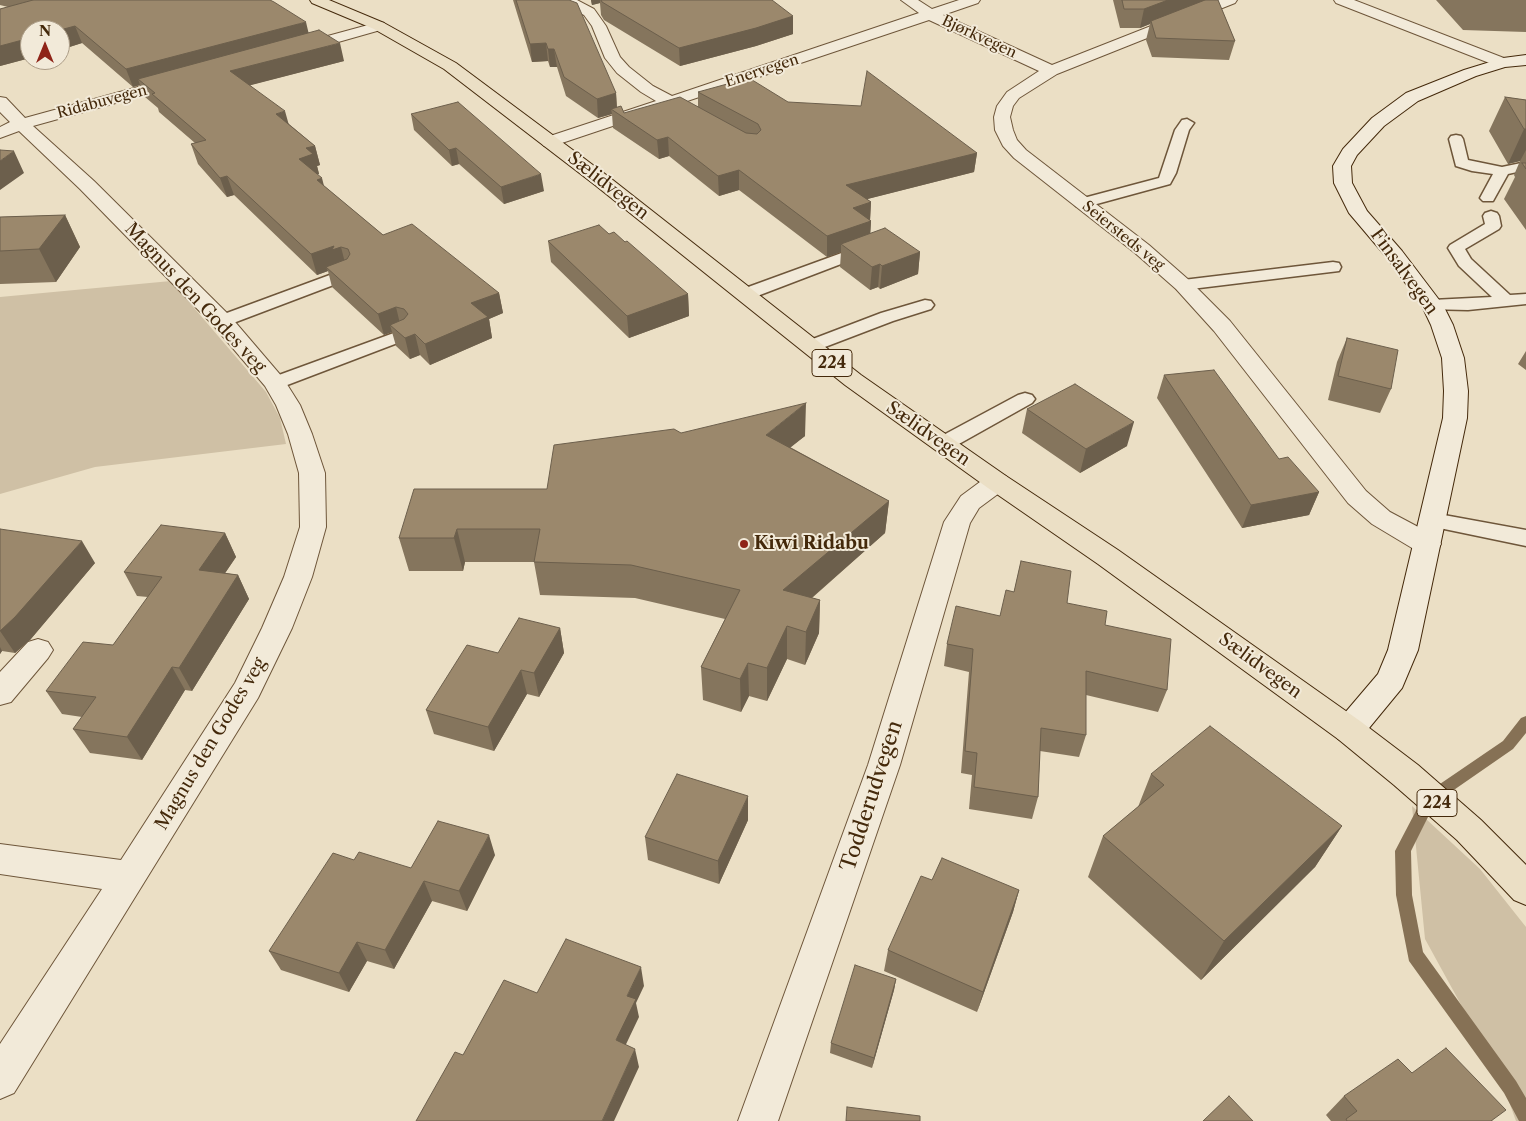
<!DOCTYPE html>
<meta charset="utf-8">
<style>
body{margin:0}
#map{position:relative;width:1526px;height:1121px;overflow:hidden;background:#ebdfc5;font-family:"Libre Caslon Text",serif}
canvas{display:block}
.north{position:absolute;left:20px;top:20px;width:50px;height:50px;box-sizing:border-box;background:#f2ead9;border:1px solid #ac9d87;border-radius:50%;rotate:0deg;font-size:14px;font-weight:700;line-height:20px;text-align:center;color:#44290b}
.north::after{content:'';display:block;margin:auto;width:18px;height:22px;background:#8f2418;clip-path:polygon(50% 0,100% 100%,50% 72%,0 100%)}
</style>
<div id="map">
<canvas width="1526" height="1121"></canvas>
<div class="north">N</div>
</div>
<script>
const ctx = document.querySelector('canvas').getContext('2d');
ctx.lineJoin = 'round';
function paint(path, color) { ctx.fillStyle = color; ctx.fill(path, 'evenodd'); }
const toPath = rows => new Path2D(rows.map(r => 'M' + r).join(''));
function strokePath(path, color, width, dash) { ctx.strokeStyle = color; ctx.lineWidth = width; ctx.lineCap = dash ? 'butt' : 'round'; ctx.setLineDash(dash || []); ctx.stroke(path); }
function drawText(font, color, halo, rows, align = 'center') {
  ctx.font = font + ' "Libre Caslon Text",serif'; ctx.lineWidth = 4; ctx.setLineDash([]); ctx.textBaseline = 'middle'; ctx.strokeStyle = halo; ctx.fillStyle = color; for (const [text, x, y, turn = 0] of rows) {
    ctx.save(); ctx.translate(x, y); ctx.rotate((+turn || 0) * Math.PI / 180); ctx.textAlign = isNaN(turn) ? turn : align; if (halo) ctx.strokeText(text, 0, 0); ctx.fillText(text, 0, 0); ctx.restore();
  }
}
const green = toPath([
 [171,281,266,392,280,418,286,444,95,467,0,494,0,297],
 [1412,806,1480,869,1526,927,1526,1121,1516,1121,1499,1074,1425,939]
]);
const stream = toPath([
 [1526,716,1526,733,1513,749,1448,794,1441,810,1428,817,1411,851,1412,895,1423,952,1516,1081,1526,1098,1526,1121,1519,1121,1504,1093,1409,961,1396,895,1395,851,1418,807,1430,801,1437,786,1503,741,1521,718,1526,716]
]);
const lane = toPath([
 [1187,119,1194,123,1189,130,1176,173,1170,184,1082,208,1076,206,1074,203,1076,200,1159,178,1175,130,1182,120,1187,119],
 [1456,135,1461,136,1463,139,1468,160,1502,167,1526,162,1526,170,1508,174,1493,201,1483,201,1480,198,1493,174,1472,171,1456,166,1449,139,1451,136,1456,135],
 [1491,211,1497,213,1499,216,1501,226,1499,229,1465,249,1471,259,1510,295,1526,294,1526,304,1468,310,1426,309,1423,305,1426,301,1432,300,1492,297,1459,266,1448,248,1450,245,1485,224,1483,216,1485,213,1491,211],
 [869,243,875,245,877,248,875,251,752,298,746,299,740,298,737,294,740,290,869,243],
 [1333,262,1339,263,1341,267,1339,271,1183,290,1177,289,1174,285,1177,281,1183,280,1333,262],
 [346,269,352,270,354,274,352,278,228,325,222,326,216,325,213,321,216,317,346,269],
 [925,300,931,301,934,305,931,309,893,321,817,350,811,352,805,350,802,346,805,342,881,313,925,300],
 [402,330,408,331,411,335,408,339,282,387,275,389,268,387,265,383,268,379,402,330],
 [1025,393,1032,395,1035,399,1032,403,950,449,943,450,936,449,933,444,936,439,1018,395,1025,393],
 [1433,513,1526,530,1526,546,1425,525,1422,520,1425,515,1433,513]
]);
const street = toPath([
 [559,0,577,0,594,9,606,26,620,57,629,67,653,86,672,96,919,13,901,0,918,0,932,9,959,0,980,0,978,3,943,15,1052,65,1217,0,1237,0,1235,3,1057,74,1019,98,1013,106,1010,117,1013,130,1017,140,1026,150,1149,245,1190,281,1230,321,1366,491,1390,512,1437,537,1441,544,1437,551,1427,553,1417,551,1372,524,1348,503,1214,331,1176,289,1135,253,1014,158,1003,146,995,130,994,117,997,106,1007,92,1039,71,929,20,550,147,544,146,541,142,544,138,656,101,641,92,617,73,605,58,592,26,584,15,561,3,559,0],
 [1334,0,1354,0,1509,60,1511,63,1509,66,1497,66,1336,3,1334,0],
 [379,22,384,23,386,26,384,29,296,54,291,52,288,49,291,46,379,22],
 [178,76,184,78,186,81,184,84,33,126,94,181,230,316,283,378,300,405,312,434,325,473,326,527,312,577,292,628,258,698,14,1093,0,1099,0,1044,102,889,0,874,0,844,121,860,235,683,262,628,284,577,300,527,299,473,288,434,276,405,265,386,214,326,80,189,19,131,0,138,0,127,10,122,0,112,0,97,6,98,25,118,178,76],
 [997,474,1006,476,1010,482,1006,488,979,508,970,523,900,765,778,1121,738,1121,868,765,944,522,961,496,988,476,997,474],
 [38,639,48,642,53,650,48,658,11,702,0,705,0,672,28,642,38,639]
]);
const secondary = toPath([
 [1526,55,1526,65,1505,67,1476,76,1418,101,1384,126,1357,155,1351,166,1352,183,1367,211,1402,251,1443,305,1453,325,1464,358,1468,391,1467,418,1418,650,1402,688,1360,739,1349,743,1338,739,1333,730,1338,721,1378,674,1388,650,1443,418,1444,391,1442,358,1431,325,1422,306,1388,259,1349,213,1334,183,1333,166,1343,149,1372,118,1406,93,1464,70,1503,58,1526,55]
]);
const primary = toPath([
 [310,0,329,0,384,23,456,63,609,177,861,375,1006,476,1118,550,1360,721,1418,765,1481,820,1526,865,1526,905,1514,900,1457,840,1394,785,1338,739,1098,564,988,488,845,385,595,185,444,69,374,29,312,3,310,0]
]);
const wall = toPath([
 [0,0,270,0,309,33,344,61,250,85,289,124,315,146,320,165,317,166,319,174,317,174,324,186,383,235,499,293,503,313,489,319,492,338,430,365,420,355,410,359,396,346,392,332,384,335,332,287,328,271,317,275,234,195,227,197,198,164,191,144,195,143,159,112,158,108,145,97,140,85,133,87,82,43,60,50,60,30,30,30,30,58,0,66,0,9,8,7,0,5],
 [513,0,569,0,616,93,617,107,624,113,698,107,698,92,788,102,977,153,974,172,867,199,871,202,870,220,871,221,870,233,920,252,918,274,880,289,878,287,870,290,840,267,841,252,827,257,739,190,719,196,669,156,659,159,613,128,612,114,598,118,566,96,557,67,550,67,548,61,532,62],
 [591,0,772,0,793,34,756,46,680,66,604,20,601,15,600,3,592,5],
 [1113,0,1218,0,1235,41,1229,60,1152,57,1146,40,1150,24,1140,28,1120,28],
 [1436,0,1526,0,1526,32,1463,30],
 [1505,97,1526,100,1526,230,1504,199,1515,177,1514,175,1520,161,1508,164,1489,131],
 [411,114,544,191,504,204,459,164,452,166,414,130],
 [65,215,80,247,56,282,0,284,0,217],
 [609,234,625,242,688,294,689,316,629,338,551,262,548,241],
 [1347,338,1391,389,1380,413,1328,400,1337,362],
 [1526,351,1526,370,1518,364],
 [1164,375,1279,459,1319,492,1309,515,1242,528,1157,398],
 [1027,409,1127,446,1080,473,1022,433],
 [681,433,805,436,790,447,889,501,885,533,812,598,820,600,819,633,805,665,787,659,767,701,749,696,741,712,703,700,701,667,725,619,635,598,540,595,534,562,465,562,463,571,409,571,399,538,547,489],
 [0,529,95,563,30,640,15,653,2,651,0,654],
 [225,533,236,557,225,573,238,575,249,599,192,691,185,690,142,760,90,753,73,729,82,717,62,714,46,691,113,645,148,597,137,596,124,572],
 [1021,561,1067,603,1105,625,1167,690,1158,712,1086,695,1086,735,1079,757,1040,751,1038,797,1032,819,969,809,972,775,961,773,969,672,944,666,947,644,1000,616,1014,592],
 [560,628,564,653,539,697,527,694,494,751,434,734,426,710,498,653],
 [1151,774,1342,826,1315,867,1201,980,1088,877,1103,836,1138,807],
 [748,820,719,884,648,860,645,837],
 [495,855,467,911,432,901,394,969,367,961,349,992,281,970,269,951,354,860,411,868],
 [932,880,1019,890,1013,912,977,1012,884,971,888,950],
 [896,979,894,990,872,1068,830,1053,831,1043],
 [1412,1073,1493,1121,1331,1121,1326,1115,1344,1096]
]);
const shadedWall = toPath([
 [591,0,600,0,600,3,592,5],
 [1168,0,1207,0,1151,21,1150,24,1140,28,1144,9],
 [793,16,793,34,756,46,680,66,679,48],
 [306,22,310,39,138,79,140,85,133,87,126,69],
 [75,26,82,43,60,50,60,30],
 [30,38,30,58,0,66,0,46],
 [340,43,344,61,236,89,230,71],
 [546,43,548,61,532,62,530,44],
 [548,49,554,49,557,67,550,67],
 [616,93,617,112,611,109,612,114,598,118,597,99],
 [285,111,290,129,276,114],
 [1524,129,1526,129,1526,150,1520,161,1508,164],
 [668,137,669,156,659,159,657,140],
 [315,146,320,165,317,166,319,174,305,178,299,159,306,148],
 [456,148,459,164,452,166,449,150],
 [14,151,24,173,0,190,0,161],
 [977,153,974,172,844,205,846,185],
 [739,170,739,190,719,196,718,176],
 [541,174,544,191,504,204,501,187],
 [227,176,234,195,227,197,220,178],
 [322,178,327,198,317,180],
 [871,202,870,221,871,221,870,241,841,244,841,252,827,257,827,236,853,208],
 [65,215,80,247,56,282,39,249],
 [334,246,341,247,346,267,326,267,328,271,317,275,311,254],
 [920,252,918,274,880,289,882,266],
 [880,264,878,287,870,290,872,267],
 [499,293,503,313,489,319,492,338,430,365,425,344,471,303],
 [688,294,689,316,629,338,627,316],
 [396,307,401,328,390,325,392,332,384,335,378,314],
 [415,334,420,355,410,359,405,338],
 [806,403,805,436,766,467,766,435],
 [1134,422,1127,446,1080,473,1086,449],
 [1319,492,1309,515,1242,528,1251,505],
 [889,501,885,533,783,623,783,590],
 [457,529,465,562,463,571,454,538],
 [225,533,236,557,211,594,199,570],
 [82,541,95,563,30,640,15,653,0,631],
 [238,575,249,599,192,691,179,668],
 [820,600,819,633,805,665,806,632],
 [787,626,787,659,767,701,767,668],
 [560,628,564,653,539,697,534,673],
 [0,647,2,651,0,654],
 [748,663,749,696,741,712,740,679],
 [172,667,185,690,142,760,127,737],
 [521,670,527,694,494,751,488,727],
 [748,796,748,820,719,884,718,861],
 [1342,826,1315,867,1201,980,1224,941],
 [489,835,495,855,467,911,459,891],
 [424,881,432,901,394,969,385,950],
 [1019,890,1013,912,977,1012,983,992],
 [357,942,367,961,349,992,339,973],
 [641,967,644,986,636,1003,639,1017,619,1059,616,1040,627,996],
 [896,979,894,990,872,1068,874,1058],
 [635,1049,639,1067,614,1121,602,1121]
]);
const building = toPath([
 [33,0,270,0,274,2,306,22,126,69,75,26,60,30,30,30,30,38,0,46,0,9,33,0],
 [516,0,569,0,577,3,616,93,597,99,564,77,554,49,548,49,546,43,530,44,516,0],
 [601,0,772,0,793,16,756,28,679,48,602,2,601,0],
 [1122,0,1168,0,1144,9,1124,9,1122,0],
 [1205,0,1218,0,1235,41,1156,38,1151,21,1205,0],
 [319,30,340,43,230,71,285,111,276,114,315,146,306,148,313,154,299,159,322,178,317,180,383,235,412,224,499,293,471,303,488,317,425,344,415,334,405,338,390,325,404,319,408,314,404,309,396,307,378,314,326,267,347,259,350,254,348,249,341,247,332,250,334,246,311,254,227,176,220,178,191,144,206,140,152,94,155,93,138,79,319,30],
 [867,71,977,153,846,185,871,202,853,208,871,221,827,236,739,170,718,176,668,137,657,140,611,109,621,106,624,113,680,97,746,133,757,134,761,130,758,124,698,92,749,78,788,102,861,106,867,71],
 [1505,97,1526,100,1526,129,1524,129,1505,97],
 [458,102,541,174,501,187,456,148,449,150,411,114,458,102],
 [0,150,14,151,0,161,0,150],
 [1522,163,1526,163,1526,169,1522,163],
 [65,215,39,249,0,251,0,217,65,215],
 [599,225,609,234,614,232,625,242,627,241,688,294,627,316,548,241,599,225],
 [885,228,920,252,882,266,880,264,872,267,841,244,885,228],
 [1347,338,1398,350,1391,389,1338,376,1347,338],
 [1214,370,1279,459,1288,457,1319,492,1251,505,1164,375,1214,370],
 [1075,384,1134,422,1086,449,1027,409,1075,384],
 [806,403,766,435,889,501,783,590,820,600,806,632,787,626,767,668,748,663,740,679,701,667,740,590,631,565,534,562,540,529,457,529,454,538,399,538,414,489,547,489,554,445,674,429,681,433,806,403],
 [161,525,225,533,199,570,238,575,179,668,172,667,127,737,73,729,96,697,46,691,83,642,113,645,162,577,124,572,161,525],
 [0,529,82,541,15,617,0,631,0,529],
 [1021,561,1071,571,1067,603,1107,611,1105,625,1171,639,1167,690,1086,671,1086,735,1041,728,1038,797,974,787,977,753,965,751,973,649,947,644,956,606,1000,616,1006,590,1014,592,1021,561],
 [519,618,560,628,534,673,521,670,488,727,426,710,467,645,498,653,519,618],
 [1210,726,1342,826,1224,941,1103,836,1164,785,1151,774,1210,726],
 [677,774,748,796,718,861,645,837,677,774],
 [438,821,489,835,459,891,424,881,385,950,357,942,339,973,269,951,333,853,354,860,359,852,411,868,438,821],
 [942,858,1019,890,983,992,888,950,921,876,932,880,942,858],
 [566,939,641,967,627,996,636,999,616,1040,635,1049,602,1121,416,1121,455,1052,463,1055,504,980,537,993,566,939],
 [855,965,896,979,874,1058,831,1043,855,965],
 [1446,1048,1506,1110,1491,1121,1347,1121,1346,1119,1357,1111,1344,1096,1398,1059,1412,1073,1446,1048],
 [1229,1096,1253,1121,1203,1121,1229,1096],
 [847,1107,920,1116,920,1121,846,1121,847,1107]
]);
const markers = [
 [744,544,5,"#8f2418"]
];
const farStreetnames = [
 ["Bjørkvegen",979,37,25],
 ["Enervegen",762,71,-18],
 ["Ridabuvegen",102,102,-15],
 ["Seiersteds veg",1123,236,39]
];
const shields = [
 [832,363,40],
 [1437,803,40]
];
const shieldNames = [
 ["224",832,363],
 ["224",1437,803]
];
const streetNames = [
 ["Sælidvegen",608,186,38],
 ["Finsalvegen",1404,272,54],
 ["Magnus den Godes veg",195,298,47],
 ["Sælidvegen",928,434,35],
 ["Sælidvegen",1260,666,36],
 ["Magnus den Godes veg",211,744,-59]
];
const poiNames = [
 ["Kiwi Ridabu",754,544]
];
const nearStreetnames = [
 ["Todderudvegen",872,796,-72]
];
paint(green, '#cfc0a5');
paint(stream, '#867155');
strokePath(lane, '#6e563a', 3);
strokePath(street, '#6e563a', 2);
strokePath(secondary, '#44290b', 2);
strokePath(primary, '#44290b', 2);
paint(lane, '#f2ead9');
paint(street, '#f2ead9');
paint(secondary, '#f2ead9');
paint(primary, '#ebdfc5');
paint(wall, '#85755d');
paint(shadedWall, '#6c5f4c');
paint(building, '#9b886c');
strokePath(building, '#6c5f4c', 1);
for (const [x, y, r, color] of markers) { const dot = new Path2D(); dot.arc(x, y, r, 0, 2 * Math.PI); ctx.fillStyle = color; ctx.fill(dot); strokePath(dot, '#f2ead9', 2); }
drawText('15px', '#44290b', '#f2ead9', farStreetnames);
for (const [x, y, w] of shields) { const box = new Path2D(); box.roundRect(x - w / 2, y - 13.5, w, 27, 4); ctx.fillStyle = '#f2ead9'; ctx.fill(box); strokePath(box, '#44290b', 1); }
drawText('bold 16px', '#44290b', null, shieldNames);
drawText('18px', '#44290b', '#f2ead9', streetNames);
drawText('bold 18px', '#44290b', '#f2ead9', poiNames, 'left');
drawText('21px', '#44290b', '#f2ead9', nearStreetnames);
</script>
